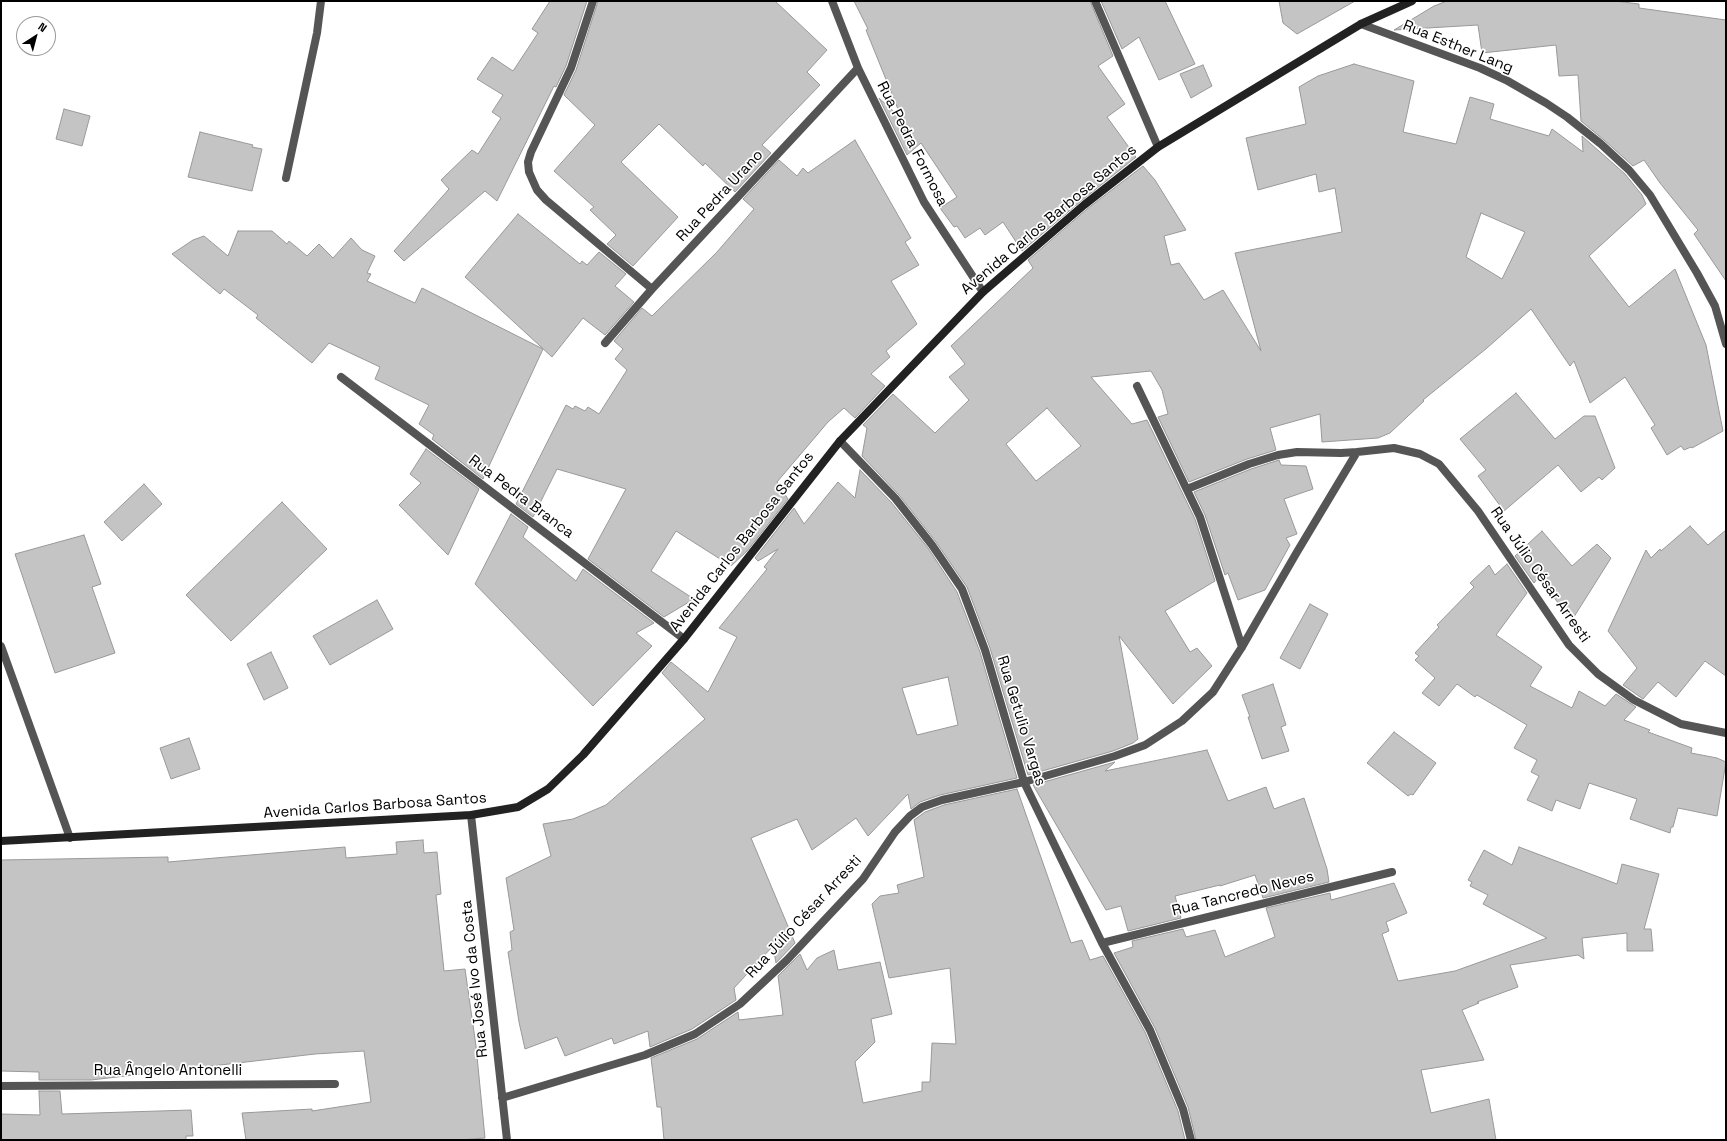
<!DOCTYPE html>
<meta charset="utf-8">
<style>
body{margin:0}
#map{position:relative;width:1727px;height:1141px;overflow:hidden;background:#fff;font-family:"Space Grotesk",sans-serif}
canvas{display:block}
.frame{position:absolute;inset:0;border:2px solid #000;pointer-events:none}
.north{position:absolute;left:16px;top:16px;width:40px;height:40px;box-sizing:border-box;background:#fff;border:1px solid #999;border-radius:50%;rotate:36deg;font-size:11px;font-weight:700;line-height:16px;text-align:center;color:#000}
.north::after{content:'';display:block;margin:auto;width:14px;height:18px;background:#000;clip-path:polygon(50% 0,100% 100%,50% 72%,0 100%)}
</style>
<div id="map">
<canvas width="1727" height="1141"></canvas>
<div class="frame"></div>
<div class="north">N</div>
</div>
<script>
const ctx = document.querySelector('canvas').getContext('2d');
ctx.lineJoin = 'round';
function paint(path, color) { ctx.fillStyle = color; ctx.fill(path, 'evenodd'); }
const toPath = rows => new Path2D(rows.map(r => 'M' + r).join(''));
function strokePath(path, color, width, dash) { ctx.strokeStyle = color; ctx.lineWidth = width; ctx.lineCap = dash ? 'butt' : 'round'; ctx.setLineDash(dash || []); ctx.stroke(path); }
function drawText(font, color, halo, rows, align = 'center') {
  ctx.font = font + ' "Space Grotesk",sans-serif'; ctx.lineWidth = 3.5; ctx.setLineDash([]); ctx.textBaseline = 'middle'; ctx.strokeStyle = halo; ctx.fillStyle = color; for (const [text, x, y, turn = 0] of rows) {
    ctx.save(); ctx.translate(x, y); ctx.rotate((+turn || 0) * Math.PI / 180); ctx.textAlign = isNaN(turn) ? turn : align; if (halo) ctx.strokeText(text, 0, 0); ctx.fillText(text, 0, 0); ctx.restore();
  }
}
const building = toPath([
 [550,1,587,1,566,66,556,87,554,86,497,201,485,191,404,261,394,251,449,189,441,180,472,150,478,154,501,118,492,112,503,95,477,79,492,57,513,71,538,33,532,29,550,1],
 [598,1,775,1,827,50,807,72,820,85,762,145,771,153,735,192,705,163,703,166,659,124,621,162,678,217,633,266,607,244,616,235,590,210,594,207,554,171,595,125,564,95,576,70,598,1],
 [854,1,1090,1,1113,56,1098,66,1125,104,1107,117,1136,157,1081,201,1022,251,1003,222,985,235,980,228,965,238,957,226,954,227,940,208,957,197,921,143,907,155,879,98,902,119,866,30,868,29,854,1],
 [1101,1,1165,1,1195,64,1159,80,1139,37,1122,49,1101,1],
 [1279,1,1355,1,1297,34,1283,23,1279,1],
 [1447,1,1615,1,1639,4,1639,8,1726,20,1726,281,1694,234,1698,230,1660,183,1644,160,1633,166,1604,140,1581,121,1578,75,1559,76,1556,45,1482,53,1478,25,1394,30,1434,6,1447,1],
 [1354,64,1414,81,1403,132,1456,144,1470,97,1494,104,1490,119,1549,136,1552,129,1583,152,1582,136,1625,174,1642,195,1646,204,1589,256,1629,307,1675,269,1706,345,1723,431,1692,448,1691,447,1684,450,1681,446,1667,455,1651,428,1655,425,1625,377,1590,403,1574,361,1570,366,1531,309,1487,348,1423,400,1424,401,1390,433,1378,438,1322,442,1320,414,1270,428,1276,450,1247,459,1189,482,1158,417,1168,414,1162,390,1151,371,1091,377,1132,424,1147,420,1195,519,1215,581,1165,611,1190,652,1197,648,1212,666,1173,704,1119,636,1138,739,1133,743,1113,751,1028,775,990,648,967,587,936,542,899,495,862,456,867,428,863,425,893,394,935,433,969,400,949,377,965,364,951,346,1033,268,1028,260,1087,209,1143,166,1155,180,1186,230,1164,236,1171,265,1179,263,1204,300,1223,290,1261,351,1235,253,1342,232,1335,188,1319,192,1316,174,1258,190,1246,138,1306,124,1299,87,1318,76,1354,64],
 [1481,213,1525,232,1502,279,1466,257,1481,213],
 [1047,408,1081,446,1036,481,1006,444,1047,408],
 [1203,65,1212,86,1191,98,1180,74,1203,65],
 [64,109,90,116,82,146,56,139,64,109],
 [200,132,253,145,252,147,262,149,252,191,188,177,200,132],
 [855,140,911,238,905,242,919,265,891,281,917,324,886,351,890,357,871,374,885,386,855,418,844,408,828,422,777,482,788,499,747,551,731,566,676,531,651,571,694,599,664,617,588,559,626,489,557,469,533,517,516,504,566,405,573,409,575,406,585,411,588,407,599,414,627,370,615,359,623,349,614,341,642,308,652,316,717,252,754,209,743,199,779,160,797,176,803,168,808,173,855,140],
 [518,214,580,264,582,261,587,265,599,252,626,274,615,286,634,302,605,335,583,318,552,357,465,277,518,214],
 [238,231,272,231,287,244,289,241,307,256,319,244,333,258,351,238,362,250,375,256,367,273,371,274,367,281,415,303,422,288,543,349,483,479,432,439,434,435,419,424,429,405,375,379,380,367,329,343,312,363,256,318,258,315,224,289,220,294,172,254,193,240,204,236,228,256,238,231],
 [1516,393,1555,439,1584,416,1595,416,1615,468,1602,480,1599,477,1581,492,1558,465,1504,511,1478,476,1486,470,1460,439,1516,393],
 [426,449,479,489,448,555,399,505,421,483,410,474,426,449],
 [1279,460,1281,465,1306,466,1313,489,1284,499,1297,534,1286,538,1290,545,1265,590,1238,600,1228,573,1225,575,1205,515,1194,492,1251,469,1279,460],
 [860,470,891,502,928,548,957,592,980,652,1017,778,940,795,920,802,911,809,908,794,868,836,856,818,812,850,797,819,751,838,795,943,776,963,773,946,734,988,736,1000,692,1029,650,1047,648,1031,614,1044,612,1038,565,1056,557,1037,525,1049,519,1022,508,952,512,950,510,932,514,930,506,878,551,856,543,824,573,819,606,805,705,719,662,673,671,662,708,692,737,637,719,628,767,569,764,567,778,549,758,561,755,558,794,508,804,524,838,482,855,498,860,470],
 [948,677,958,725,917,735,902,688,948,677],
 [144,484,162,504,122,541,104,522,144,484],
 [282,502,327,549,231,641,186,595,282,502],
 [511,514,528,527,523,537,576,581,583,569,654,623,636,633,652,646,593,706,475,584,511,514],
 [1690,526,1708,545,1726,530,1726,676,1705,661,1676,697,1658,682,1643,699,1623,685,1637,668,1608,631,1646,550,1651,558,1660,549,1661,551,1690,526],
 [1542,531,1572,566,1597,544,1611,558,1572,620,1538,578,1534,583,1515,556,1542,531],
 [84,535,101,584,92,587,115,653,55,673,15,554,84,535],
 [1507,564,1527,593,1496,635,1542,667,1530,686,1572,708,1579,691,1605,706,1616,694,1636,707,1624,720,1650,730,1648,732,1692,748,1691,753,1717,758,1726,762,1717,816,1678,808,1673,827,1671,827,1670,833,1630,819,1637,799,1589,783,1580,809,1556,800,1552,811,1527,800,1539,776,1531,772,1537,760,1514,748,1527,725,1477,695,1475,697,1457,684,1439,706,1422,693,1435,678,1415,660,1419,656,1415,653,1439,627,1437,625,1474,587,1470,583,1489,565,1495,575,1507,564],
 [377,600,393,629,330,665,313,636,377,600],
 [1310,604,1328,614,1300,669,1280,658,1310,604],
 [271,652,288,688,264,700,247,664,271,652],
 [1273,684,1286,725,1281,727,1289,751,1262,759,1248,717,1250,717,1242,695,1273,684],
 [1394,732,1436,763,1413,795,1411,794,1408,796,1367,763,1394,732],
 [189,738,200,769,171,779,160,748,189,738],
 [1207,750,1228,801,1266,787,1274,809,1304,798,1327,869,1329,882,1263,898,1255,875,1220,886,1220,885,1175,896,1181,918,1128,931,1121,906,1106,910,1033,785,1115,762,1105,771,1207,750],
 [1017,789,1071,943,1082,940,1090,960,1103,956,1145,1032,1178,1111,1185,1140,664,1140,661,1107,657,1107,651,1058,697,1039,738,1012,739,1020,783,1015,778,976,800,954,807,970,817,958,834,950,838,970,880,962,892,1014,871,1019,875,1042,855,1062,863,1103,922,1091,922,1082,930,1082,932,1043,956,1044,950,968,889,978,872,904,880,896,899,893,897,885,924,877,914,820,925,812,944,805,1017,789],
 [423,840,424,853,437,852,441,894,436,895,444,971,465,969,476,1046,485,1138,461,1140,246,1140,242,1113,312,1109,312,1111,371,1102,364,1051,315,1054,91,1080,39,1080,39,1072,1,1071,1,860,168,857,168,862,345,847,346,858,397,854,396,842,423,840],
 [1519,847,1617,884,1622,864,1659,874,1644,929,1651,929,1653,951,1627,951,1627,933,1582,938,1584,959,1578,955,1510,965,1518,987,1477,1002,1479,1003,1462,1010,1484,1060,1421,1070,1431,1113,1489,1099,1496,1140,1196,1140,1188,1107,1155,1028,1114,953,1133,947,1132,941,1183,929,1186,937,1215,930,1225,957,1275,937,1266,908,1330,893,1331,900,1394,883,1407,913,1386,922,1389,931,1382,934,1398,981,1455,971,1547,938,1483,904,1488,895,1470,886,1472,882,1468,880,1484,850,1512,865,1519,847],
 [39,1091,60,1091,62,1114,191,1110,193,1136,186,1136,186,1140,1,1140,1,1114,40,1115,39,1091]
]);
const minor = toPath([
 [593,1,571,68,531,152,528,162,529,172,537,190,546,200,652,289],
 [832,1,858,68,924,202,983,292],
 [1095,1,1158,147],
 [1361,24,1480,68,1506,80,1546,103,1567,117,1601,144,1629,170,1650,195,1697,273,1715,306,1726,344],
 [286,178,317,33,321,1],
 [605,343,652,289,858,68],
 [341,377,684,639],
 [1137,386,1200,517,1242,647],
 [840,441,895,498,932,545,962,589,985,650,1024,782,1102,943,1150,1030,1183,1109,1191,1140],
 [1187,489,1249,464,1278,455,1297,452,1341,453,1357,452],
 [1,646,70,838],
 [471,815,507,1140],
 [1102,943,1392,872],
 [1,1086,335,1084],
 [502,1098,645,1055,695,1034,740,1004,787,960,863,879,895,832,910,816,922,807,942,800,1024,782,1115,756,1145,745,1182,721,1213,692,1242,647,1297,552,1357,452,1394,448,1420,454,1439,464,1478,511,1569,645,1598,674,1634,700,1681,724,1726,733]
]);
const secondary = toPath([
 [1,841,471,815,518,807,548,789,583,755,684,639,840,441,983,292,1084,205,1158,147,1361,24,1412,1]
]);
const streetNames = [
 ["Rua Esther Lang",1458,47,22],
 ["Rua Pedra Formosa",912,144,63],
 ["Rua Pedra Urano",720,196,-47],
 ["Avenida Carlos Barbosa Santos",1049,220,-40],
 ["Rua Pedra Branca",521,497,37],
 ["Avenida Carlos Barbosa Santos",742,542,-52],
 ["Rua Júlio César Arresti",1540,575,55],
 ["Rua Getulio Vargas",1021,721,73],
 ["Avenida Carlos Barbosa Santos",375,806,-4],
 ["Rua Tancredo Neves",1243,894,-14],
 ["Rua Júlio César Arresti",804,917,-47],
 ["Rua José Ivo da Costa",475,979,-96],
 ["Rua Ângelo Antonelli",168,1071]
];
paint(building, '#c4c4c4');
strokePath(building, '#999', 1);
strokePath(minor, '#555', 8);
strokePath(secondary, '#222', 8);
drawText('15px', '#000', '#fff', streetNames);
</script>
